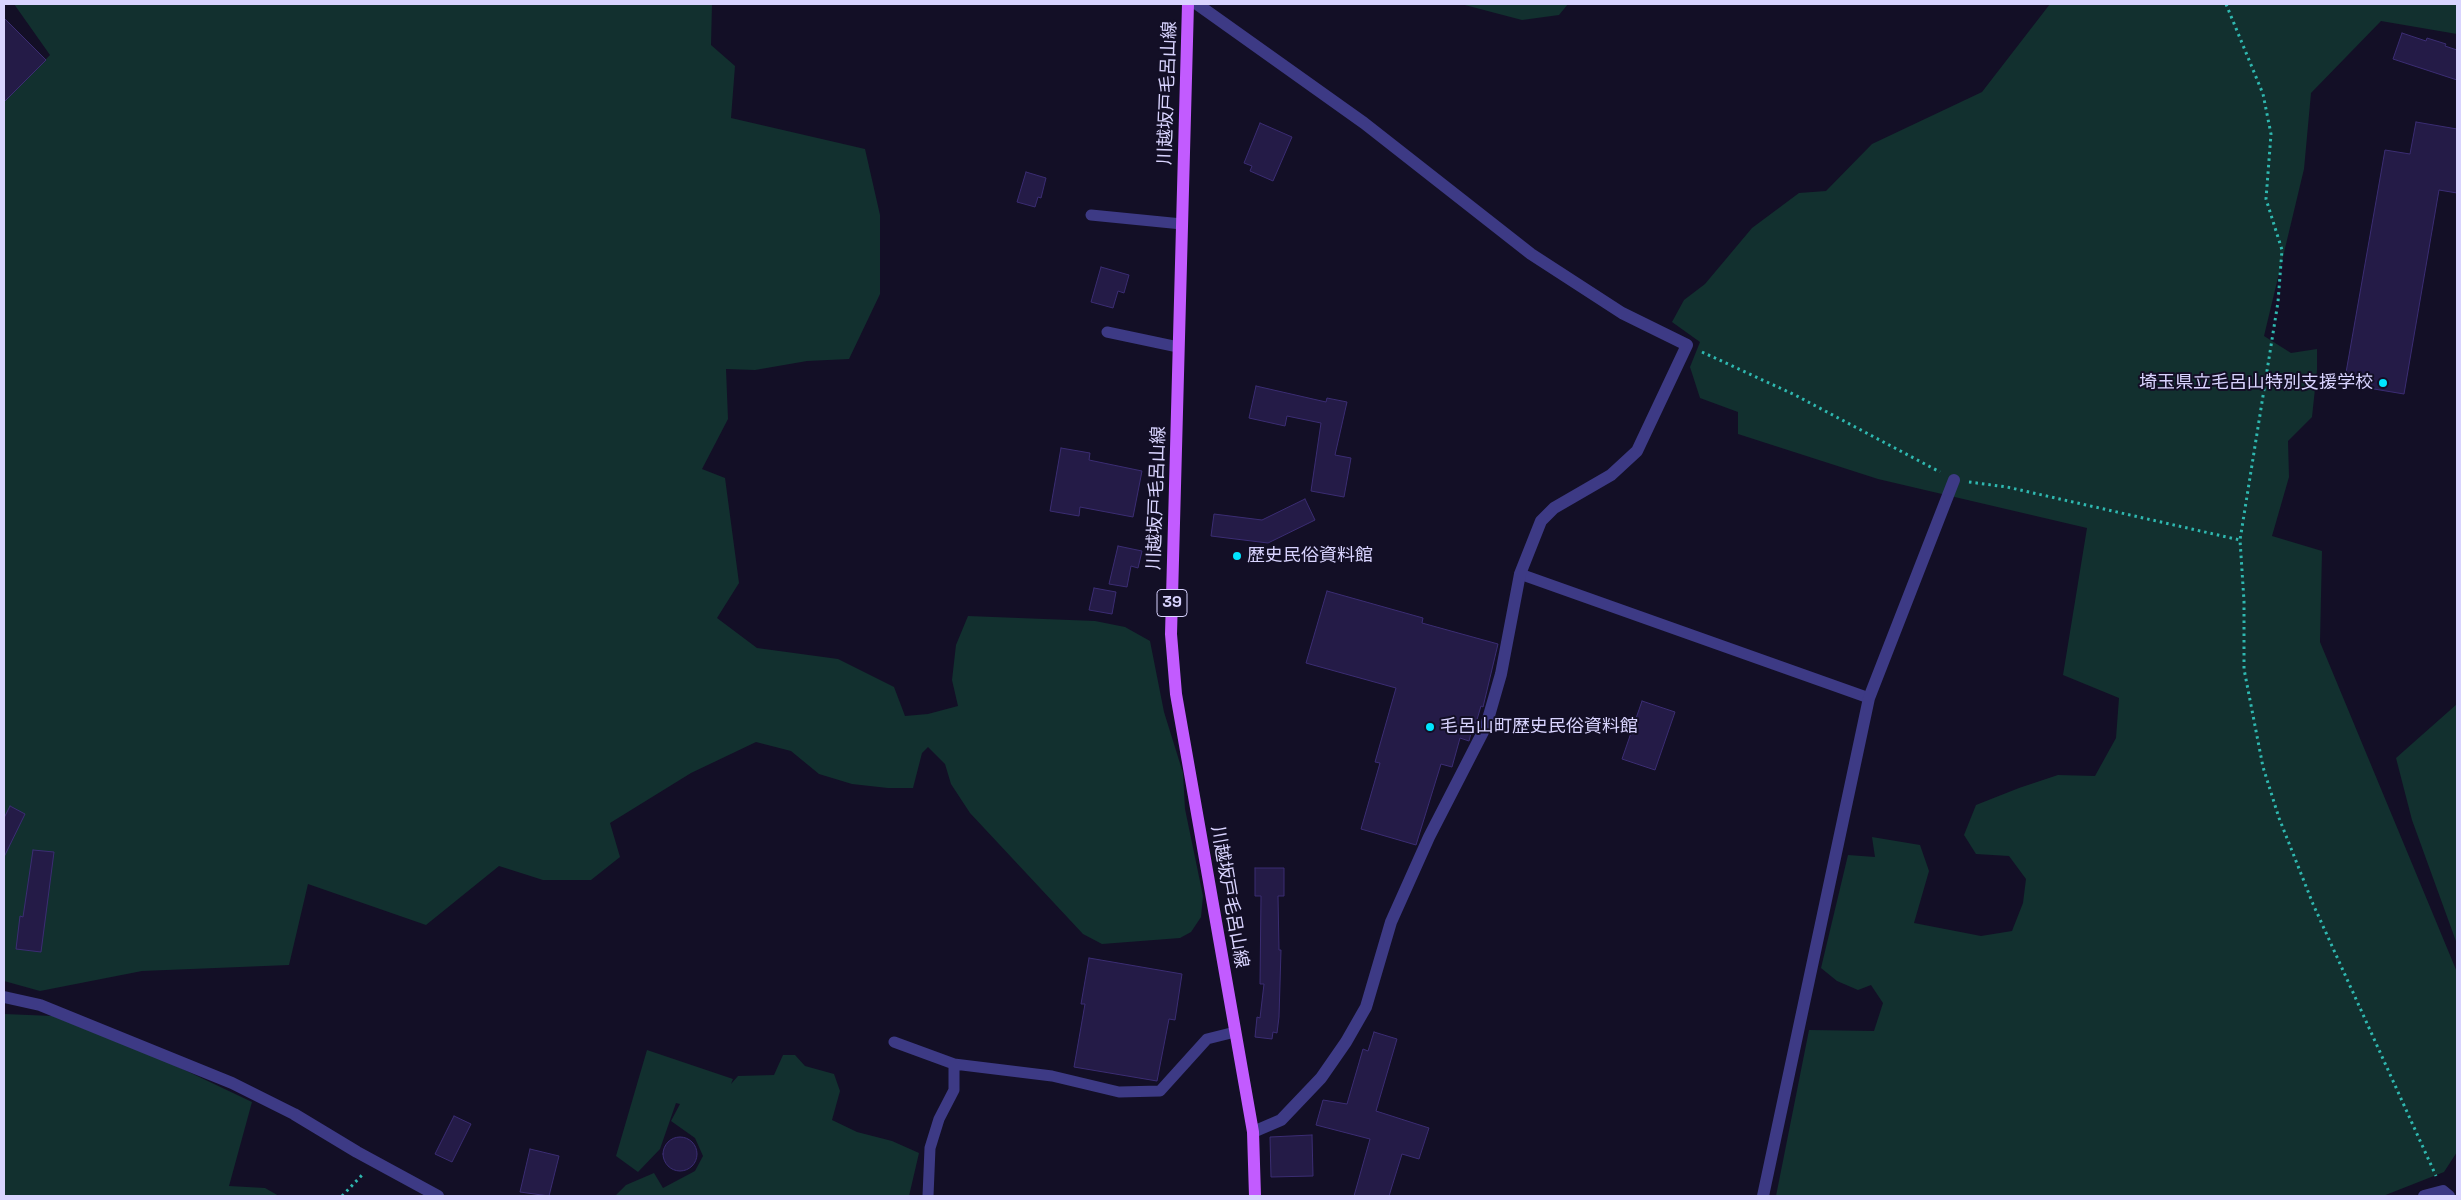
<!DOCTYPE html>
<meta charset="utf-8">
<style>
body{margin:0}
#map{position:relative;width:2461px;height:1200px;overflow:hidden;background:#130f26;font-family:"Space Grotesk",sans-serif}
canvas{display:block}
.frame{position:absolute;inset:0;border:5px solid #d9d4ff;pointer-events:none}
</style>
<div id="map">
<canvas width="2461" height="1200"></canvas>
<div class="frame"></div>
</div>
<script>
const ctx = document.querySelector('canvas').getContext('2d');
ctx.lineJoin = 'round';
function paint(path, color) { ctx.fillStyle = color; ctx.fill(path, 'evenodd'); }
const toPath = rows => new Path2D(rows.map(r => 'M' + r).join(''));
function strokePath(path, color, width, dash) { ctx.strokeStyle = color; ctx.lineWidth = width; ctx.lineCap = dash ? 'butt' : 'round'; ctx.setLineDash(dash || []); ctx.stroke(path); }
function drawText(font, color, halo, rows, align = 'center') {
  ctx.font = font + ' "Space Grotesk","Noto Sans JP",sans-serif'; ctx.lineWidth = 4; ctx.setLineDash([]); ctx.textBaseline = 'middle'; ctx.strokeStyle = halo; ctx.fillStyle = color; for (const [text, x, y, turn = 0] of rows) {
    ctx.save(); ctx.translate(x, y); ctx.rotate((+turn || 0) * Math.PI / 180); ctx.textAlign = isNaN(turn) ? turn : align; if (halo) ctx.strokeText(text, 0, 0); ctx.fillText(text, 0, 0); ctx.restore();
  }
}
const green = toPath([
 [14,4,712,4,711,45,735,66,731,118,865,149,880,215,880,294,849,359,807,361,755,370,726,369,728,419,702,469,725,478,739,583,717,618,757,648,838,659,894,687,905,716,928,714,958,706,952,680,956,645,968,616,1095,621,1125,627,1150,641,1164,712,1183,773,1185,809,1203,896,1201,917,1191,932,1180,938,1102,944,1083,934,970,813,951,784,945,764,928,747,922,753,913,788,888,788,852,784,819,774,791,751,756,742,691,773,610,823,620,857,591,880,543,880,499,866,426,925,308,884,289,965,142,971,40,991,4,981,4,102,50,55],
 [1461,4,1568,4,1559,15,1522,20],
 [2050,4,2457,4,2457,34,2381,21,2311,93,2304,169,2264,336,2291,353,2317,349,2317,370,2312,417,2288,441,2289,477,2272,536,2322,551,2320,642,2457,972,2457,1152,2444,1172,2383,1196,1776,1196,1809,1030,1874,1031,1883,1003,1871,985,1858,990,1837,981,1821,968,1848,855,1875,857,1872,837,1920,845,1929,871,1914,923,1981,936,2012,931,2023,903,2026,879,2009,856,1976,854,1964,835,1976,805,2019,788,2058,775,2095,776,2116,738,2119,698,2063,675,2087,528,1878,479,1738,434,1738,412,1700,398,1690,367,1700,342,1672,322,1684,300,1705,284,1752,228,1799,193,1826,191,1872,144,1982,92],
 [2457,704,2457,944,2412,820,2396,758],
 [4,1014,53,1016,172,1064,252,1102,229,1186,265,1188,279,1196,4,1196],
 [647,1050,733,1079,731,1084,738,1076,774,1075,783,1055,795,1055,805,1066,834,1074,840,1091,832,1120,857,1132,892,1141,919,1153,909,1196,615,1196,626,1185,654,1173,663,1188,695,1171,703,1156,695,1138,671,1121,680,1104,676,1103,660,1149,638,1172,616,1156]
]);
const building = toPath([
 [4,18,46,60,4,102,4,18],
 [2402,33,2426,41,2427,38,2446,44,2445,46,2457,50,2457,80,2393,59,2402,33],
 [2416,122,2457,129,2457,193,2439,190,2404,394,2344,384,2385,150,2410,154,2416,122],
 [1260,123,1292,137,1273,181,1250,171,1252,166,1244,163,1260,123],
 [1026,172,1046,178,1041,198,1038,197,1035,207,1017,202,1026,172],
 [1101,267,1129,275,1124,293,1118,291,1113,308,1091,302,1101,267],
 [1256,386,1326,402,1327,398,1347,402,1335,455,1351,458,1344,497,1311,491,1321,423,1287,416,1285,426,1249,418,1256,386],
 [1061,448,1090,453,1089,460,1142,471,1133,517,1080,507,1079,516,1050,511,1061,448],
 [1305,499,1315,520,1268,543,1211,536,1214,514,1262,520,1305,499],
 [1118,546,1142,551,1138,568,1131,566,1127,587,1109,584,1118,546],
 [1094,588,1116,592,1112,614,1089,610,1094,588],
 [1327,591,1423,618,1422,623,1498,644,1483,707,1481,706,1476,723,1474,722,1469,741,1460,738,1452,767,1441,764,1416,845,1361,829,1380,763,1375,762,1396,688,1306,663,1327,591],
 [1642,701,1675,712,1655,770,1622,759,1642,701],
 [10,806,25,814,4,857,4,818,10,806],
 [33,850,54,852,41,952,16,949,20,916,23,917,33,850],
 [1255,868,1284,868,1284,896,1278,896,1279,950,1281,950,1279,1017,1277,1033,1273,1032,1272,1039,1255,1037,1257,1017,1260,1018,1264,984,1260,984,1261,896,1255,896,1255,868],
 [1089,958,1182,974,1175,1020,1169,1019,1157,1081,1074,1067,1085,1004,1081,1004,1089,958],
 [1374,1032,1397,1039,1376,1111,1429,1128,1419,1159,1402,1154,1389,1196,1354,1196,1370,1139,1316,1125,1323,1100,1347,1104,1363,1049,1368,1051,1374,1032],
 [454,1116,471,1124,452,1162,435,1154,454,1116],
 [1312,1135,1313,1176,1271,1177,1270,1137,1312,1135],
 '663 1154a17 17 0 1 1 34 0a17 17 0 1 1-34 0Z',
 [530,1149,559,1156,549,1196,520,1192,530,1149]
]);
const path = toPath([
 [2226,4,2263,94,2271,134,2266,199,2282,250,2278,302,2240,540,2244,601,2244,669,2263,767,2279,818,2313,904,2436,1176],
 [1702,352,1795,395,1940,472],
 [1969,482,2007,487,2240,540],
 [342,1196,364,1173]
]);
const service = toPath([
 [1091,215,1182,224],
 [1107,332,1178,347],
 [1520,574,1869,698],
 [894,1042,954,1064,1052,1076,1119,1092,1160,1091,1207,1039,1235,1032],
 [928,1196,930,1148,939,1119,954,1090,954,1064]
]);
const minor = toPath([
 [1197,4,1364,123,1531,254,1622,313,1687,345,1637,451,1611,475,1554,508,1541,521,1520,574,1501,674,1486,726,1429,837,1391,922,1366,1007,1346,1042,1321,1078,1281,1120,1253,1132],
 [4,997,40,1005,232,1083,294,1114,357,1152,438,1196],
 [1763,1196,1869,698,1954,480],
 [2424,1196,2443,1191,2449,1196]
]);
const primary = toPath([
 [1188,4,1171,634,1176,694,1253,1132,1255,1196]
]);
const markers = [
 [2383,383,5,"#00e5ff"],
 [1237,556,5,"#00e5ff"],
 [1430,727,5,"#00e5ff"]
];
const shields = [
 [1172,603,30]
];
const shieldNames = [
 ["39",1172,603]
];
const streetNames = [
 ["川越坂戸毛呂山線",1168,93,-88],
 ["川越坂戸毛呂山線",1157,498,-88],
 ["川越坂戸毛呂山線",1229,897,80]
];
const poiNames = [
 ["埼玉県立毛呂山特別支援学校",2373,383,"right"],
 ["歴史民俗資料館",1247,556],
 ["毛呂山町歴史民俗資料館",1440,727]
];
paint(green, '#12302f');
paint(building, '#241b47');
strokePath(building, '#3b2d73', 1);
strokePath(path, '#2fb8b0', 3, [2.5, 4]);
strokePath(service, '#3d3a85', 11);
strokePath(minor, '#3d3a85', 12);
strokePath(primary, '#c25bff', 12);
for (const [x, y, r, color] of markers) { const dot = new Path2D(); dot.arc(x, y, r, 0, 2 * Math.PI); ctx.fillStyle = color; ctx.fill(dot); strokePath(dot, '#130f26', 2); }
for (const [x, y, w] of shields) { const box = new Path2D(); box.roundRect(x - w / 2, y - 13.5, w, 27, 4); ctx.fillStyle = '#130f26'; ctx.fill(box); strokePath(box, '#d9d4ff', 1); }
drawText('bold 16px', '#d9d4ff', null, shieldNames);
drawText('18px', '#d9d4ff', '#130f26', streetNames);
drawText('18px', '#d9d4ff', '#130f26', poiNames, 'left');
</script>
